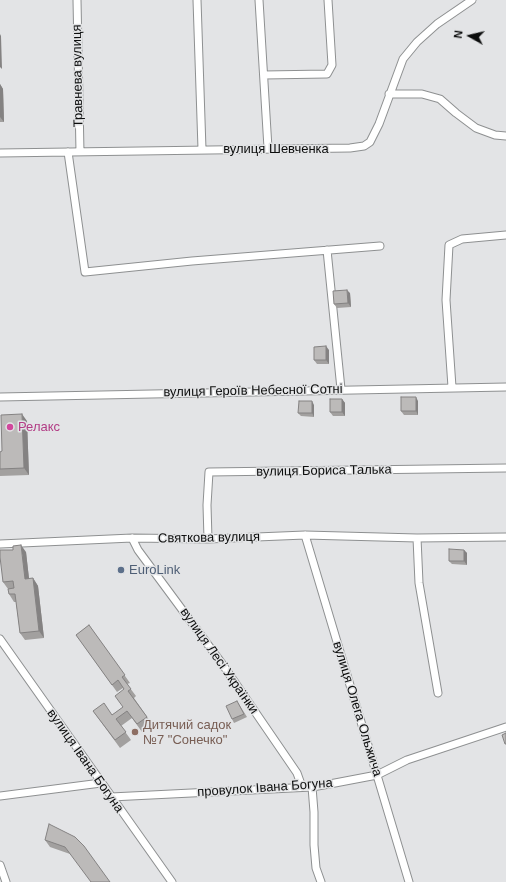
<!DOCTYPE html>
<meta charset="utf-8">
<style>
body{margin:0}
#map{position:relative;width:506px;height:882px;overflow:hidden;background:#e3e4e6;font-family:Helvetica,sans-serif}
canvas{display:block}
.north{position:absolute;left:450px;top:16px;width:40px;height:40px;-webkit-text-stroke:3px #e3e4e6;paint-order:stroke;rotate:278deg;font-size:11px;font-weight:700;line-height:16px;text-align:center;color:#0c0d0d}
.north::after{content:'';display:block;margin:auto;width:14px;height:18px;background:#0c0d0d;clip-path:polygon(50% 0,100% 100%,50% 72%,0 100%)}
</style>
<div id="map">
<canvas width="506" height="882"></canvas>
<div class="north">N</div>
</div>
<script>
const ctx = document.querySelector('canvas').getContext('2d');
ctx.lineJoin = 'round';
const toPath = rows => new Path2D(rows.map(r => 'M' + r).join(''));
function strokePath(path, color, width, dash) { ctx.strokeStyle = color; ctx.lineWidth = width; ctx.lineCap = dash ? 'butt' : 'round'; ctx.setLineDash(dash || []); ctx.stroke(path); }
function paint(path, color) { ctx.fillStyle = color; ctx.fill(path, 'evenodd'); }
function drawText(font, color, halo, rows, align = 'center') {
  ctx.font = font + ' Helvetica,sans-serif'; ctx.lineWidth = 3; ctx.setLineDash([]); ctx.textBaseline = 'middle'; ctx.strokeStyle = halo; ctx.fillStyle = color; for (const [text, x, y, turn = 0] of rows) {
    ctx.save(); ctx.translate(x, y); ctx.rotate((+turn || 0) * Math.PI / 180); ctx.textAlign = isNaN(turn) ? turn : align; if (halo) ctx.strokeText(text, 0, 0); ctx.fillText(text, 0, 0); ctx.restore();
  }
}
const minor = toPath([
 [77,0,80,152],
 [197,0,202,149],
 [259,0,268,148],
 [264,75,327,74,332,65,328,0],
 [389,94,422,94,440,99,456,113,476,128,495,135,506,136],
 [68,152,85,272,192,261,380,246],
 [0,153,350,148,364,146,370,142,379,124,403,59,417,42,437,24,472,0],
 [327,250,341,389],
 [452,387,446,300,449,245,462,239,506,235],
 [0,397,506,387],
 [305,535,409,882],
 [132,538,138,550,223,665,297,773,302,787],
 [417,538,419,583,438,693],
 [208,539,207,505,209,472,506,468],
 [0,544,132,538,208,539,305,535,417,538,506,537],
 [0,639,172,882],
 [312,787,314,812,314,845,316,868,321,882],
 [0,796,101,783],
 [111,797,312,787,335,783,377,775,407,760,506,727],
 [0,865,6,882]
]);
const wall = toPath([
 [0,84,3,89,4,122,0,122],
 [350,293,351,307,337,308,334,304],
 [329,350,329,364,317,364,314,360],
 [342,399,345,403,345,416,333,416,330,412],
 [418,401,418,415,404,415,401,411],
 [314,405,314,417,301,416,298,413],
 [27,421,29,475,0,476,0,452,2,451],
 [464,550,467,553,467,565,452,564,449,561],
 [26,552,29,579,33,578,38,586,44,638,25,640,20,633,16,602,14,602,9,594,8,589,3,582],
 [89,625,130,683,127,684,136,696,134,698,152,724,142,732,132,718,121,726,131,740,120,748,93,711,112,715,123,707,124,689,123,688,117,692,76,635],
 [237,701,247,717,234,723,232,719],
 [45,840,84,846,70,854,50,847]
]);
const shadedWall = toPath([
 [0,34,1,36,2,69,0,67],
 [0,84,3,89,4,122,0,117],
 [347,290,350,293,351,307,348,303],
 [326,346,329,350,329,364,326,360],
 [416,397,418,401,418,415,416,411],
 [342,399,345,403,345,416,342,412],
 [312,401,314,405,314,417,312,413],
 [22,414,27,421,29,475,24,468],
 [21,545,26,552,30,587,25,579],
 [464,550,467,553,467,565,464,561],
 [33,578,38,586,44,638,39,631]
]);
const building = toPath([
 [347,290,348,303,334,304,333,291,347,290],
 [326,346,326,360,314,360,314,347,326,346],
 [401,397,416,397,416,411,401,411,401,397],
 [330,399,342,399,342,412,330,412,330,399],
 [299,401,312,401,312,413,298,413,299,401],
 [22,414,24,468,0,469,0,452,2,451,1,415,22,414],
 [21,545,25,579,33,578,39,631,20,633,15,594,9,594,8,589,14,588,13,581,3,582,0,557,0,550,13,550,13,546,21,545],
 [449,549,464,550,464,561,449,561,449,549],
 [89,625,125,675,122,677,131,689,128,691,147,717,137,724,127,711,116,719,126,732,115,740,93,711,104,703,112,715,123,707,115,696,124,689,118,680,112,685,76,635,89,625],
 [237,701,244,714,232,719,226,706,237,701],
 [506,733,506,744,505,744,502,735,506,733],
 [49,824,75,837,84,846,110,882,91,882,65,847,45,840,49,824]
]);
const markers = [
 [10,427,4,"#d1479c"],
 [121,570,4,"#5c6f8a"],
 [135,732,4,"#8d6e63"]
];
const streetNames = [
 ["Травнева вулиця",78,76,-91],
 ["вулиця Шевченка",276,149],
 ["вулиця Героїв Небесної Сотні",253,391,-1],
 ["вулиця Бориса Талька",324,471,-1],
 ["Святкова вулиця",209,538,-1],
 ["вулиця Лесі Українки",219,661,55],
 ["вулиця Олега Ольжича",357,709,73],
 ["вулиця Івана Богуна",85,761,55],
 ["провулок Івана Богуна",265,788,-4]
];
const hotelNames = [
 ["Релакс",18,427]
];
const serviceNames = [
 ["EuroLink",129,570]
];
const educationNames = [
 ["Дитячий садок",143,725],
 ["№7 \"Сонечко\"",143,740]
];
strokePath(minor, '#8e9091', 9);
strokePath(minor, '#fff', 7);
paint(wall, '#a2a09f');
paint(shadedWall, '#848282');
paint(building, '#bcbab9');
strokePath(building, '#848282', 1);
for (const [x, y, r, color] of markers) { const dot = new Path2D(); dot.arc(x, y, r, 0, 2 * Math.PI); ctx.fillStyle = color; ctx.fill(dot); strokePath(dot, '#e3e4e6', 1.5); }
drawText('13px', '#0c0d0d', '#e3e4e6', streetNames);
drawText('13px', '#b23c85', '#e3e4e6', hotelNames, 'left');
drawText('13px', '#4e5e75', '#e3e4e6', serviceNames, 'left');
drawText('13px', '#785e54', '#e3e4e6', educationNames, 'left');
</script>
